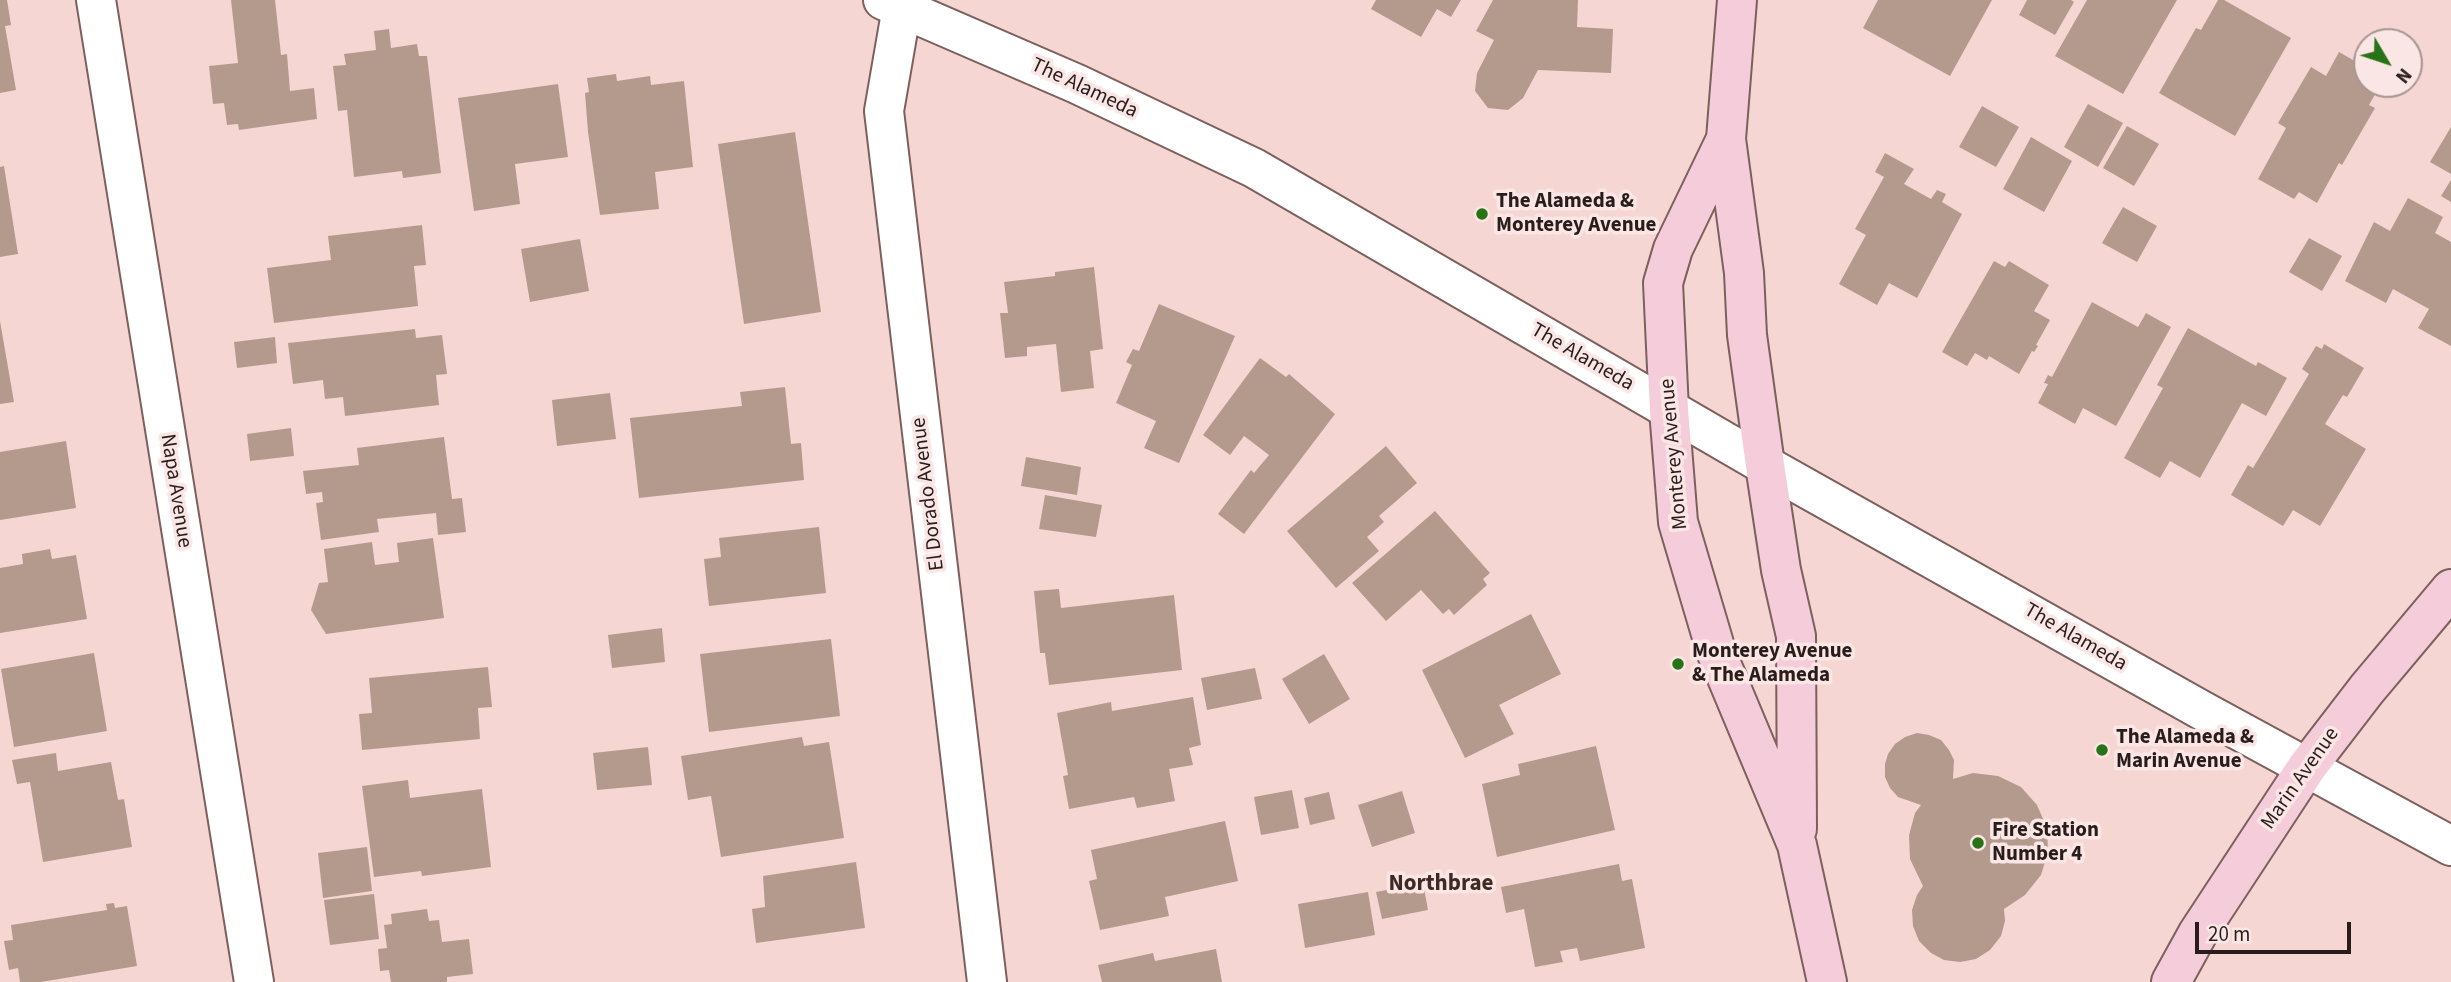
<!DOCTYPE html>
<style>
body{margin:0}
#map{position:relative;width:2451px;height:982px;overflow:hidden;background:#f6d6d2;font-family:"Source Sans 3",sans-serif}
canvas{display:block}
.north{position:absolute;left:2353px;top:28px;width:70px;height:70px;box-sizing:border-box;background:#fae6e4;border:2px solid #a69694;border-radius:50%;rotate:129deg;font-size:19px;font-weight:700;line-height:28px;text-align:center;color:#291d1c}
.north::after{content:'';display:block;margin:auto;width:24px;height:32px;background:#287318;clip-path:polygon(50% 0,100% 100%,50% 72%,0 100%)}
.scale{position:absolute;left:2195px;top:922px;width:156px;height:32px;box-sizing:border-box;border:4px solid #291d1c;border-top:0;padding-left:9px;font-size:21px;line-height:24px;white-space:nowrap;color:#291d1c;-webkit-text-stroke:5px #fae6e4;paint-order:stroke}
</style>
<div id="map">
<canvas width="2451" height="982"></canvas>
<div class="north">N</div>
<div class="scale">20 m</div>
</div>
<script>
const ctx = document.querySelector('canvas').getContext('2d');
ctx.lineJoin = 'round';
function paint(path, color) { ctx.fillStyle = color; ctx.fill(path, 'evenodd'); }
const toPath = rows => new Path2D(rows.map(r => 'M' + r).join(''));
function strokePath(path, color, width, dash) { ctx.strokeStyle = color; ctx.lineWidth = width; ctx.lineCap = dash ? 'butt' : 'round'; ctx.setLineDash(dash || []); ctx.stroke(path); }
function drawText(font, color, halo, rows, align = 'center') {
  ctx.font = font + ' "Source Sans 3",sans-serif'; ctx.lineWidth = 7; ctx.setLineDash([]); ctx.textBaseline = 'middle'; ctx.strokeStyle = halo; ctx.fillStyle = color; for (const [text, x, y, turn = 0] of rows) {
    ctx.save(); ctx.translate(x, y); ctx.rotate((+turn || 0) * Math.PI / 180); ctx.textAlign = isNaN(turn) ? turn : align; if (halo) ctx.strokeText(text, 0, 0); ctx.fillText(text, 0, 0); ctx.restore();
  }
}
const building = toPath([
 [0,0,7,0,11,25,5,26,16,90,0,93],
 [231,0,275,0,281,55,287,54,290,91,314,88,317,119,239,130,238,124,227,125,224,103,213,104,209,66,238,63],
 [1376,0,1461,0,1451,17,1437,9,1421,37,1371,9],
 [1493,0,1578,0,1577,27,1613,29,1611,73,1538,70,1523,98,1508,110,1488,108,1475,91,1477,73,1494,40,1476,31],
 [1878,0,1992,0,1950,76,1863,28],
 [2027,0,2071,0,2074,2,2055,35,2019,15],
 [2087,0,2177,0,2123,94,2055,56],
 [2218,0,2224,0,2291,38,2235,136,2159,93,2196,28,2201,30],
 [389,29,391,48,417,44,419,56,427,56,441,173,403,178,402,171,354,177,347,110,338,111,333,66,346,65,344,54,376,50,374,31],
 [2339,52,2367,68,2367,84,2381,84,2369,105,2375,108,2342,165,2339,163,2317,203,2299,192,2294,199,2258,179,2286,128,2278,123,2311,67,2326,76],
 [616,74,617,81,650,76,651,85,684,81,693,167,655,172,659,209,600,215,588,132,585,93,589,92,587,78],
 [558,84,568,157,515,164,520,204,474,211,458,98],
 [2088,104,2123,123,2098,167,2064,147],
 [1982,106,2019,127,1996,167,1959,147],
 [2127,126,2159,144,2134,186,2103,168],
 [2451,127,2451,174,2430,162],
 [795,132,821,312,744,324,718,144],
 [2031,137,2072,161,2044,212,2003,189],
 [1885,153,1914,169,1904,184,1931,199,1937,190,1946,194,1942,202,1962,214,1917,298,1889,283,1877,305,1839,284,1866,235,1855,229,1884,177,1875,172],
 [4,166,18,254,0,257,0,167],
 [2451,180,2451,202,2441,196],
 [2408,198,2443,217,2435,233,2451,242,2451,346,2418,328,2429,309,2393,289,2386,303,2345,281,2374,222,2390,231],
 [2123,207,2157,226,2137,262,2102,243],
 [422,225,426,265,414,266,418,306,274,323,267,268,331,260,328,236],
 [2309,238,2342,256,2322,291,2289,272],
 [580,239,589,291,530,302,521,249],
 [1994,261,2005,267,2009,261,2049,285,2034,311,2050,320,2036,345,2038,346,2034,352,2032,351,2019,374,1989,356,1987,360,1975,353,1967,366,1942,352],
 [1094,267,1103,349,1090,351,1094,388,1061,392,1056,344,1027,347,1027,356,1005,358,1000,313,1008,313,1004,282,1055,276,1055,272],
 [2092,302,2138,327,2146,313,2171,327,2116,426,2083,408,2075,424,2038,403,2048,384,2044,383,2048,375,2052,377],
 [1159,304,1235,336,1179,463,1144,448,1156,421,1116,403,1132,365,1126,362,1133,349,1139,351],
 [0,321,14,402,0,404],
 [2188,328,2256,366,2258,362,2287,378,2266,416,2242,403,2200,478,2170,461,2160,478,2124,458,2163,388,2157,385],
 [415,329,416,338,442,335,447,374,436,375,439,405,345,416,343,397,325,399,323,380,293,384,288,343],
 [275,337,277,363,237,368,234,342],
 [2324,344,2364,368,2347,397,2343,395,2325,424,2366,449,2320,526,2293,510,2283,526,2231,495,2248,465,2253,468,2309,374,2302,369,2316,346,2322,349],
 [1260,358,1286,377,1289,374,1335,414,1244,534,1218,514,1251,470,1254,473,1269,455,1244,436,1230,455,1203,435],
 [785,387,791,444,801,443,804,480,639,498,630,418,742,406,740,392],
 [610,393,616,439,557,446,552,400],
 [291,428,294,456,250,461,247,434],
 [444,437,452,499,462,498,466,532,438,535,436,513,377,519,379,532,321,540,316,503,323,502,322,492,306,494,303,471,359,465,357,448],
 [66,441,76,508,0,520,0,452],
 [1386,446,1417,483,1379,516,1384,522,1367,537,1379,551,1336,588,1287,531],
 [1026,457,1081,467,1077,495,1021,486],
 [1045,495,1102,505,1096,537,1039,529],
 [1435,511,1490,573,1483,579,1487,585,1454,615,1449,609,1443,614,1421,590,1386,621,1352,583],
 [819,527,826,593,709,606,704,559,721,557,719,538],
 [433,538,444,618,326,634,311,610,319,583,328,582,324,549,372,542,375,565,399,562,397,543],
 [50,549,52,559,76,555,87,619,0,633,0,568,23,564,22,554],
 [1059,589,1061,608,1174,595,1182,670,1049,685,1045,653,1040,653,1034,591],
 [1531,614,1561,674,1499,705,1514,734,1465,758,1422,670],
 [662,628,665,662,612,668,608,635],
 [831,639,840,716,709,732,700,654],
 [94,653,107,731,14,747,1,669],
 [1324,654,1350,699,1309,724,1282,679],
 [488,667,492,707,478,708,480,739,362,750,359,714,372,713,369,678],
 [1255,668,1262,699,1207,710,1201,678],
 [1193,697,1201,745,1189,748,1193,765,1169,769,1175,801,1137,808,1134,797,1069,809,1063,776,1068,775,1057,713,1111,702,1112,711],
 [1917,733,1929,735,1941,740,1949,750,1954,760,1953,779,1973,773,1998,776,2021,787,2037,805,2047,828,2048,852,2041,875,2025,895,2004,909,2005,921,2001,936,1990,950,1976,959,1960,962,1944,960,1931,953,1919,941,1913,926,1912,910,1917,895,1923,886,1910,859,1909,835,1915,813,1921,805,1898,797,1890,788,1885,777,1885,764,1888,754,1895,744,1905,737],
 [802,737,804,746,829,742,844,838,721,857,711,796,688,800,681,756],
 [1596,746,1615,830,1497,857,1482,784,1520,775,1518,764],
 [648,747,652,785,597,790,593,753],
 [56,753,58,771,111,762,118,800,124,799,132,847,43,862,30,782,17,784,12,760],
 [408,780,410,798,482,789,491,867,422,876,421,871,374,877,362,786],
 [1292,790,1299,828,1261,835,1254,797],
 [1402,791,1415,833,1372,847,1358,805],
 [1329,792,1335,819,1310,825,1304,798],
 [1225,821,1238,881,1165,897,1169,916,1100,930,1089,881,1097,879,1091,850],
 [367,847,372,891,323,898,318,853],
 [856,862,865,928,756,943,752,909,765,907,763,876],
 [1619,864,1622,881,1632,879,1645,948,1580,961,1577,948,1560,951,1563,962,1535,967,1524,909,1506,913,1501,887],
 [1423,883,1428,910,1382,919,1376,892],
 [1368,892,1375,935,1305,948,1298,904],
 [374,894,379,939,330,945,324,900],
 [114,903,115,908,127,906,137,966,41,982,20,982,18,968,9,970,4,941,13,940,11,925,107,910,106,904],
 [427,909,429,921,439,920,442,942,469,939,473,974,447,977,447,982,391,982,389,970,380,971,378,949,387,948,384,925,392,924,391,914],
 [1216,949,1222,982,1102,982,1098,965,1153,953,1155,961]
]);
const minor = toPath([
 [96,0,254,982],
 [902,7,884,111,987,982]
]);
const tertiary = toPath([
 [883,0,1077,84,1254,168,1765,465,2203,711,2451,846]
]);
const secondary = toPath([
 [1737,0,1726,139,1744,273,1747,335,1765,465,1781,570,1796,636,1797,829],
 [1726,139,1673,249,1663,283,1669,410,1678,522,1717,654,1797,845,1827,982],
 [2171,982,2198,933,2307,767,2367,689,2451,589]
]);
const markers = [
 [1482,214,7,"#287318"],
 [1678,664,7,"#287318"],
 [2102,750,7,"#287318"],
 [1978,843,7,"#287318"]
];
const streetNames = [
 ["The Alameda",1084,89,25],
 ["The Alameda",1582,358,30],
 ["Monterey Avenue",1675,454,-95],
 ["Napa Avenue",175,491,81],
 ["El Dorado Avenue",929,494,-97],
 ["The Alameda",2075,638,30],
 ["Marin Avenue",2301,779,-55]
];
const poiNames = [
 ["The Alameda &",1496,202],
 ["Monterey Avenue",1496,226],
 ["Monterey Avenue",1692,652],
 ["& The Alameda",1692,676],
 ["The Alameda &",2116,738],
 ["Marin Avenue",2116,762],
 ["Fire Station",1992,831],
 ["Number 4",1992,855]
];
const neighbourhoodNames = [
 ["Northbrae",1441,885]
];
paint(building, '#b49a8c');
strokePath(minor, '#7c605d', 42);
strokePath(tertiary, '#7c605d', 42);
strokePath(secondary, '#7c605d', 42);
strokePath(minor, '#fff', 38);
strokePath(tertiary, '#fff', 38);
strokePath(secondary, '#f5ccda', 38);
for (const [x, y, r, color] of markers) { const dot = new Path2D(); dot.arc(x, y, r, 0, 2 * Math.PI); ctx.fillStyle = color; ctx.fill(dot); strokePath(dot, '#fae6e4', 2.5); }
drawText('21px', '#291d1c', '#fae6e4', streetNames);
drawText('bold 21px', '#291d1c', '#fae6e4', poiNames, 'left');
drawText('bold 23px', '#412926', '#fae6e4', neighbourhoodNames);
</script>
